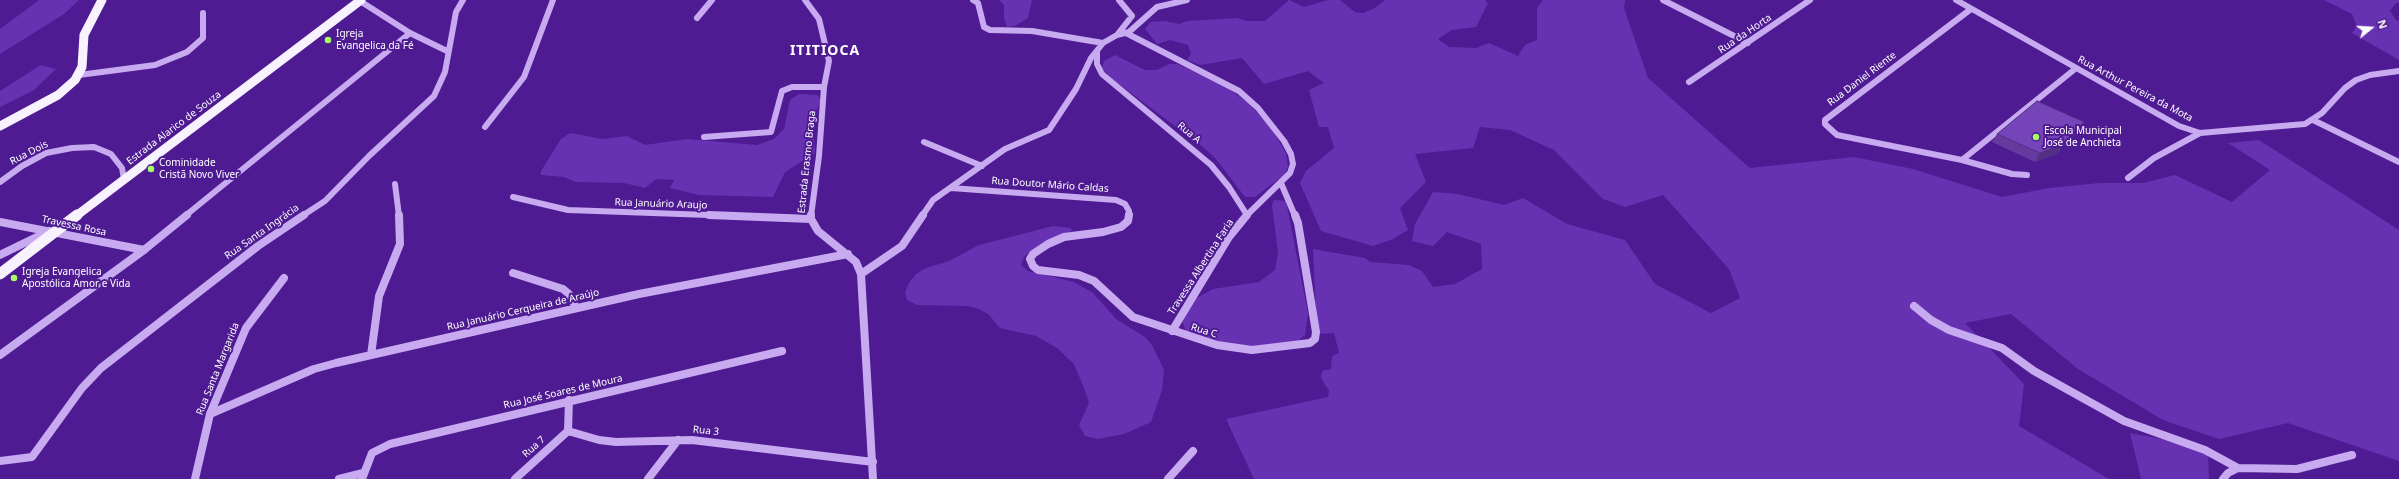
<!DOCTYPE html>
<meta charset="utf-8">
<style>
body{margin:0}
#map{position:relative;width:2399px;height:479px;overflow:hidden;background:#4e1b92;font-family:"Noto Sans",sans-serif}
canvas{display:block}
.north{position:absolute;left:2351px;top:8px;width:40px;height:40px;-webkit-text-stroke:3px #4e1b92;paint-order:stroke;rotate:72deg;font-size:11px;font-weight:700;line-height:16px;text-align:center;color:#fff}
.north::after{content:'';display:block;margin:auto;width:14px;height:18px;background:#fff;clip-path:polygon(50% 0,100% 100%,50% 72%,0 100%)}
</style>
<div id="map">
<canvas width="2399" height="479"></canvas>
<div class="north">N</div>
</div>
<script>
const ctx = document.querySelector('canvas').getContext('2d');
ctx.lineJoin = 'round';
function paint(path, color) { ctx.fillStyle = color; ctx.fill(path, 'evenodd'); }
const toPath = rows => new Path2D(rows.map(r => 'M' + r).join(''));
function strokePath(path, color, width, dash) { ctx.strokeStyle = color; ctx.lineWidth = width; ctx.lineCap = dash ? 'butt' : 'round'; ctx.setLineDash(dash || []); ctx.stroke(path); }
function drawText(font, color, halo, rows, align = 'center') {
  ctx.font = font + ' "Noto Sans",sans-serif'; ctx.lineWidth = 4; ctx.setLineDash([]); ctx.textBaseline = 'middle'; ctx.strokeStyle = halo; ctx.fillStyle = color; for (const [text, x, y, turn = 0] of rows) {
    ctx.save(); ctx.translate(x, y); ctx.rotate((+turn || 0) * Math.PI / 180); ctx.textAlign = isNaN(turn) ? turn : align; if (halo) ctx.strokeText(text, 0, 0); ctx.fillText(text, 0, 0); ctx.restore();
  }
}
const green = toPath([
 [39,0,79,0,64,14,0,54,0,29],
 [999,0,1032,0,1028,18,1015,26,1007,27,1004,18,1004,5],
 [1289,0,1304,7,1328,0,1340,0,1355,12,1363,13,1375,8,1385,0,1485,0,1488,3,1476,27,1452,30,1438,39,1449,47,1476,48,1489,43,1518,56,1525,45,1537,40,1537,8,1543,0,1625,0,1624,8,1648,78,1750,168,1854,157,1913,169,2002,197,2049,188,2099,183,2143,183,2175,175,2232,202,2270,170,2228,143,2259,140,2399,230,2399,461,2288,423,2219,439,2163,420,2078,369,2011,314,1965,323,2024,384,2019,426,2109,479,1254,479,1226,419,1328,397,1329,391,1321,378,1322,371,1331,369,1332,356,1339,353,1334,333,1317,334,1313,249,1365,258,1370,262,1409,265,1422,271,1433,287,1455,284,1482,269,1481,244,1447,232,1433,246,1412,241,1415,224,1433,192,1458,194,1504,205,1523,198,1567,224,1625,240,1655,284,1711,313,1740,298,1729,269,1663,195,1625,207,1603,199,1554,150,1510,130,1480,127,1473,148,1415,154,1426,182,1400,208,1408,230,1393,239,1373,246,1321,231,1300,183,1306,171,1334,148,1328,127,1319,127,1309,90,1324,83,1308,71,1264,84,1242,58,1200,65,1187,60,1191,54,1188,45,1170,40,1157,44,1145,29,1151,22,1165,21,1179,24,1187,21,1237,18,1246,21,1265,21],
 [2324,0,2399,0,2399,3,2396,3,2390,11,2396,20,2399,21,2399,60,2352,33,2357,26,2352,14],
 [1115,55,1145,70,1157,70,1169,64,1178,64,1222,84,1248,103,1270,126,1286,153,1288,167,1284,175,1255,197,1245,197,1216,159,1203,147,1111,78,1102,68,1104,61],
 [41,65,56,69,34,90,0,107,0,91],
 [799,94,817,95,821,100,813,119,815,153,785,172,773,197,699,195,670,188,674,180,656,179,645,188,624,183,576,182,564,177,541,175,541,171,561,139,570,133,602,139,627,136,645,145,687,139,757,145,774,139,784,129,790,100],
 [1274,200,1286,201,1308,313,1305,335,1294,344,1269,350,1198,339,1186,331,1182,321,1193,300,1213,289,1259,282,1275,270,1278,253,1272,205],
 [1053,226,1071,228,1072,231,1032,250,1024,257,1021,265,1028,271,1074,282,1093,293,1116,319,1145,337,1152,345,1164,370,1162,390,1151,422,1124,434,1098,439,1085,436,1079,425,1089,403,1086,393,1074,364,1057,348,1036,336,1000,328,988,314,979,309,968,306,917,305,907,300,905,292,909,283,916,274,926,268,949,261,979,245],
 [2130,433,2172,441,2208,455,2209,479,2141,479]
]);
const minorFar1 = toPath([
 [805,0,819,19,829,61,824,87,819,156,811,216],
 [973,0,978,3,984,27,990,30,1032,31,1103,43],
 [1663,0,1748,43],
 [1956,0,2179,126,2200,133,2305,124,2322,113,2345,88,2356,80,2370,75,2399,71],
 [360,1,410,33,447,51],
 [1971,9,1825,120,1825,124,1837,135,1962,160,2012,174,2027,175],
 [697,18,712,0],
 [1126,33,1239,91,1258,108,1284,141,1291,154,1293,164,1290,173,1246,216],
 [1117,35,1132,16,1119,0],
 [1097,51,1097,64,1102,74,1211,165,1229,187,1247,215],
 [79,75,155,65,187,52,203,38,203,13],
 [1689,82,1810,0],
 [2313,120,2399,162],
 [485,127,524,77,553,0],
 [704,137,771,132,782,91,792,87,824,87],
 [924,142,982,166],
 [1962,160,2075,69],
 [2128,178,2154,158,2200,133],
 [0,182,22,166,46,153,72,148,94,147,111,154,122,168,124,179],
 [1281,183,1295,216],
 [395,184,399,216],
 [951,188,1116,200,1125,204,1129,211,1128,216],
 [513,197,568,210,736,216],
 [185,216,410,33],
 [302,216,325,201,369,156,434,96,445,72,456,12,463,0],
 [922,216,933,200,1005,149,1049,130,1076,89,1091,58,1103,43,1117,35,1129,32,1157,7,1187,0]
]);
const minor = toPath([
 [709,215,811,219],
 [811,215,811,219,818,231,856,262,861,274,873,479],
 [1129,215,1128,221,1121,227,1103,232,1064,237,1048,244,1033,254,1030,259,1033,266,1038,270,1079,275,1094,281,1133,317,1217,345,1252,350,1310,343,1315,339,1316,332,1298,223,1295,215],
 [0,222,144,250],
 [0,255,49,231],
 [513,273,563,289,569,294,576,308],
 [861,274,902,246,923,215],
 [1914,306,1931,320,1949,330,2002,348,2034,371,2124,421,2205,450,2238,468],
 [1172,331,1229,237,1247,215],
 [0,355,144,250,187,215],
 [371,355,379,296,400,244,399,215],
 [569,400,568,431,599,440,616,442,692,440,873,462],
 [210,414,314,369,336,363,639,294,848,254],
 [0,461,32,457,82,388,101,368,258,246,304,215],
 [195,479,210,414,246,328,284,278],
 [339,479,363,473],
 [362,479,372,453,390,444,782,351],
 [515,479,568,431],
 [648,479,678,440],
 [1168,479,1193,451],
 [2223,479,2228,473,2238,468,2297,469,2352,455]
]);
const majorFar1 = toPath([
 [0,126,58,95,75,80,82,67,84,35,102,0],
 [76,216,361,0]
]);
const major = toPath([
 [0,274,77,215]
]);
const wall = toPath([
 [2079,131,2056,154,2035,162,1992,142,1997,134]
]);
const shadedWall = toPath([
 [2084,122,2079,131,2056,154,2035,162,2040,153]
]);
const building = toPath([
 [2037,101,2084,122,2061,145,2040,153,1997,134,2037,101]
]);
const markers = [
 [328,40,4,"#a8ff68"],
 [2036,137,4,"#a8ff68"],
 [151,169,4,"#a8ff68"],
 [14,278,4,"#a8ff68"]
];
const poiNames = [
 ["Igreja",336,34],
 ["Evangelica da Fé",336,46],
 ["Escola Municipal",2044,131],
 ["José de Anchieta",2044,143],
 ["Cominidade",159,163],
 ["Cristã Novo Viver",159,175],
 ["Igreja Evangelica",22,272],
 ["Apostólica Amor e Vida",22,284]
];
const streetNames = [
 ["Rua da Horta",1745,34,-34],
 ["Rua Daniel Riente",1862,79,-37],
 ["Rua Arthur Pereira da Mota",2135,89,28],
 ["Estrada Alarico de Souza",174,128,-37],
 ["Rua A",1189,133,40],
 ["Rua Dois",29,153,-27],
 ["Estrada Erasmo Braga",807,162,-84],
 ["Rua Doutor Mário Caldas",1050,185,4],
 ["Rua Januário Araujo",661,204,2],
 ["Travessa Rosa",74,226,12],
 ["Rua Santa Ingrácia",262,232,-35],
 ["Travessa Albertina Faria",1201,267,-57],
 ["Rua Januário Cerqueira de Araújo",523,310,-13],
 ["Rua C",1204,331,17],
 ["Rua Santa Margarida",218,369,-68],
 ["Rua José Soares de Moura",563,392,-13],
 ["Rua 3",706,431,6],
 ["Rua 7",534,447,-42]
];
const districtNames = [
 ["ITITIOCA",825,51]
];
paint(green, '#6732b1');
strokePath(minorFar1, '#c7aaef', 6);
strokePath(minor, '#c7aaef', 8);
strokePath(majorFar1, '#f8f2ff', 9);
strokePath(major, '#f8f2ff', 11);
paint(wall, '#653a9f');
paint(shadedWall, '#523082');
paint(building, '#7544b9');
strokePath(building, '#523082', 1);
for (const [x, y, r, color] of markers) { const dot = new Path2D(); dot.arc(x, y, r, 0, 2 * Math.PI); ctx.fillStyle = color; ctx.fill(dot); strokePath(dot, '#4e1b92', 1.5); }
drawText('10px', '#fff', '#4e1b92', poiNames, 'left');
drawText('10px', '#fff', '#4e1b92', streetNames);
ctx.letterSpacing = '1px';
drawText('bold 14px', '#fff', '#4e1b92', districtNames);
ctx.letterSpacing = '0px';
</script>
